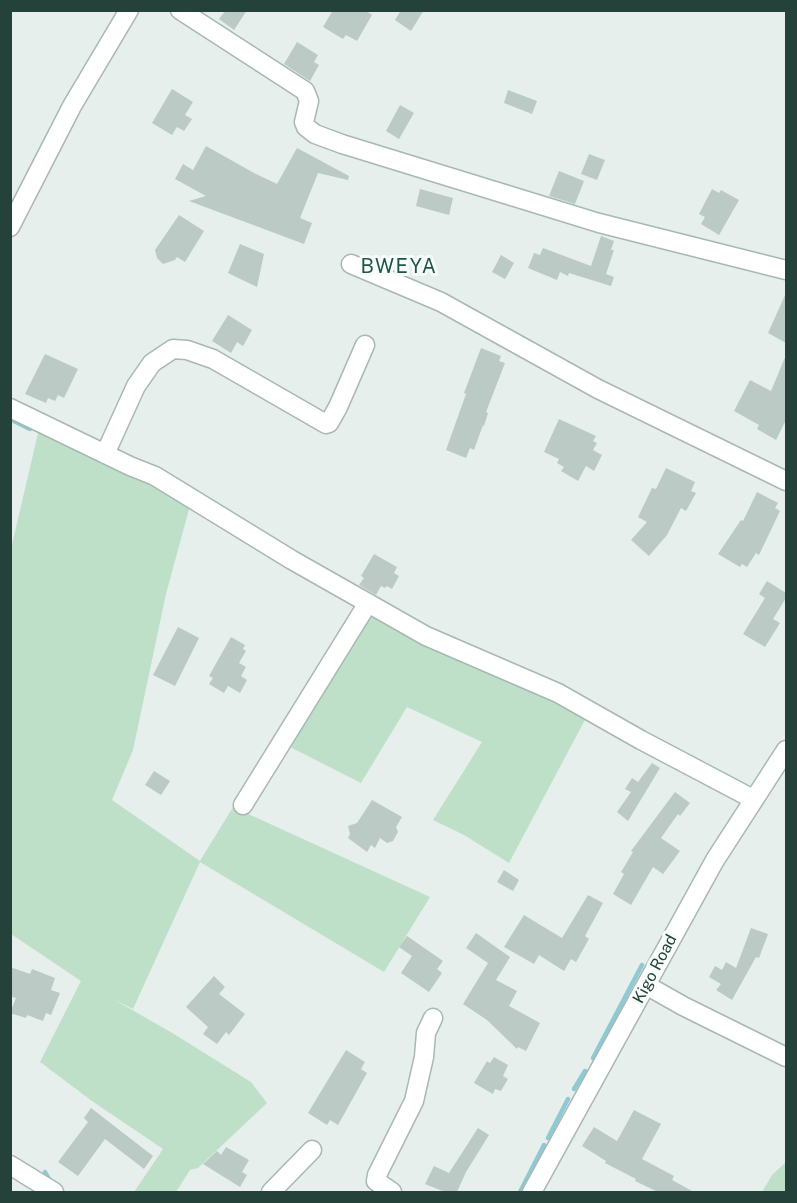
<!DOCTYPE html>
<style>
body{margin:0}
#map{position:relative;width:797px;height:1203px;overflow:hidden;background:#e6efeb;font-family:"Public Sans",sans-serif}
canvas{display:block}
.frame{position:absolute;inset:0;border:12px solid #24423a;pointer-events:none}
</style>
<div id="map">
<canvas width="797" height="1203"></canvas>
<div class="frame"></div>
</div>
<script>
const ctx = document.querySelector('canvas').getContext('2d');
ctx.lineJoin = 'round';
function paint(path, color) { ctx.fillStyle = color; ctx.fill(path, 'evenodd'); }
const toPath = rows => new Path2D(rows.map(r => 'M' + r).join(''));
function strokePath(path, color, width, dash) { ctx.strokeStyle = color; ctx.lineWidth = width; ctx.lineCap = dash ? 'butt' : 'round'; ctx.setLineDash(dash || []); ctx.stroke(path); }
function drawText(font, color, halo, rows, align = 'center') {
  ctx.font = font + ' "Public Sans",sans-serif'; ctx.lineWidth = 6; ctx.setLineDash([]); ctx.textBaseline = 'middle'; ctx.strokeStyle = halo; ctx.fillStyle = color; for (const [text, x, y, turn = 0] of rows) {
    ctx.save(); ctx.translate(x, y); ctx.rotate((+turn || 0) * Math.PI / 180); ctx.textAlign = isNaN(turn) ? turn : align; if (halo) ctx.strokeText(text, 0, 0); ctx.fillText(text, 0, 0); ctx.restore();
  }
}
const green = toPath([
 [39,429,191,502,166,594,133,750,112,800,200,861,233,807,430,897,384,972,200,862,133,1009,113,999,174,1034,251,1082,267,1103,198,1168,190,1170,176,1192,134,1192,163,1149,92,1101,40,1062,81,981,11,934,10,553],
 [376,615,587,716,509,863,464,835,433,820,482,742,407,707,361,783,290,747,365,621],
 [786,1162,786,1192,762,1192,772,1175]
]);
const stream = toPath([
 [10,419,30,429],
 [593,1058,642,965],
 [574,1089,585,1071],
 [548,1138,568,1099],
 [45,1172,50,1181],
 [520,1192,544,1145]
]);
const building = toPath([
 [226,10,247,10,234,30,219,19],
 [333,10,365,10,372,15,357,41,346,35,343,39,323,27],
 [401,10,424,10,411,31,395,20],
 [297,42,318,55,314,62,319,65,310,81,284,64],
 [172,89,193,102,185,115,192,119,184,131,177,127,172,135,152,123],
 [508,90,537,101,532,114,504,103],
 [400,105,414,113,399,139,386,131],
 [206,146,254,173,277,184,297,148,349,176,348,180,318,173,300,218,312,223,304,244,189,201,206,196,175,179,183,164,193,170],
 [589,154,605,160,597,180,581,174],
 [559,171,584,181,575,204,549,196],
 [420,189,453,198,449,215,416,206],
 [712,189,719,193,721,190,739,200,719,235,701,224,705,217,699,214],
 [179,215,204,231,185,262,177,257,175,260,163,264,157,258,155,250],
 [601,236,614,241,611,250,614,250,606,274,614,277,611,286,569,273,568,276,560,272,557,280,528,268,534,253,540,255,543,248,591,266],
 [240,244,264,254,257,287,228,273],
 [501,255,514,263,505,279,492,272],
 [786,293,786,343,768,333],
 [228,315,252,330,243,346,237,342,231,353,212,341],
 [481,348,501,356,499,361,505,363,486,412,488,413,484,426,483,425,474,450,470,448,466,458,446,450,466,394,464,393],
 [45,354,78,369,64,398,58,395,55,401,48,398,46,403,25,394],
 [786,355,786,420,776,440,757,429,759,425,734,411,750,380,771,391],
 [559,419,596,436,593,441,597,443,593,450,602,455,594,471,586,466,578,481,561,471,564,467,557,463,559,459,544,452],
 [666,468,695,482,691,491,696,493,686,511,681,508,667,535,649,556,631,540,647,522,638,517,652,488,656,489],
 [757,492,778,503,775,508,780,511,759,555,756,553,747,567,742,564,740,567,718,554,741,520,743,521],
 [374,554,397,567,394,573,399,576,392,589,387,586,385,588,381,586,376,595,359,585,364,578,361,576],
 [767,581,786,593,786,598,773,619,780,623,765,647,743,634,765,598,759,594],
 [178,627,199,638,175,686,153,675],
 [231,637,245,645,243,649,246,651,239,663,246,667,241,676,247,680,240,693,228,686,224,693,209,684,213,678,209,676],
 [652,763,660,768,628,821,617,812,631,792,625,789,632,778,638,782],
 [154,771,170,781,161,795,145,785],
 [675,792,690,803,680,816,678,814,661,838,680,851,663,874,653,867,631,905,613,894,624,874,621,872,633,852,631,851],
 [372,800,402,817,396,827,398,832,393,841,387,843,380,838,375,848,371,845,367,852,348,838,350,834,348,826,357,823],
 [504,870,519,880,513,891,497,882],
 [588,895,603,903,585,936,589,939,576,962,571,959,564,971,539,955,534,964,504,947,524,915,562,938],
 [751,928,768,934,759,958,756,957,732,1000,716,990,721,984,709,977,715,966,722,970,726,962,736,968],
 [476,933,510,957,496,980,517,991,509,1006,540,1023,526,1051,518,1047,517,1049,487,1020,463,1004,488,963,466,948],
 [407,936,443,961,437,969,442,973,429,992,401,973,412,956,399,947],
 [10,967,30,974,32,969,55,978,51,990,60,993,51,1015,46,1013,43,1021,27,1015,26,1018,10,1013,16,998,10,996],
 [214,976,225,987,219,994,245,1014,229,1035,226,1032,217,1044,203,1034,208,1027,186,1007],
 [346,1050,365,1062,361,1069,367,1073,338,1125,330,1120,327,1125,308,1113],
 [494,1057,508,1065,503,1076,508,1079,501,1091,495,1089,493,1094,474,1083,487,1061,490,1063],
 [91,1108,153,1156,144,1169,105,1139,78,1176,58,1162,88,1122,84,1118],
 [634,1110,661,1124,642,1159,674,1176,672,1180,694,1192,658,1192,635,1181,636,1179,605,1163,606,1161,582,1146,594,1127,617,1141],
 [478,1128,489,1135,466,1172,457,1192,445,1192,425,1184,434,1166,449,1173],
 [226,1147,249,1160,242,1172,247,1175,240,1187,203,1164,217,1151,221,1155]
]);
const minor = toPath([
 [180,10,305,91,309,101,304,122,306,127,315,134,342,144,599,223,786,270],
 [10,227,72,106,129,10],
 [351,264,441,302,598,389,786,481],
 [10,408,130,466,155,476,292,560,426,636,558,693,641,740,753,799],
 [105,454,136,386,152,363,173,349,187,350,213,359,326,424,329,423,338,407,365,345],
 [243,805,368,603],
 [646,985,683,1006,786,1057],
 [10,1165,54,1192],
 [271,1192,312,1150],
 [392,1192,376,1181,377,1175,414,1101,424,1057,426,1033,433,1018],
 [532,1192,715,860,786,750]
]);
const streetNames = [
 ["Kigo Road",655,969,-62]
];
const quarterNames = [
 ["BWEYA",399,267]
];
paint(green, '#bfe0c8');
strokePath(stream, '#8ec9d4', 4.5);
paint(building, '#bbcac4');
strokePath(minor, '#a8b8b2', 21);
strokePath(minor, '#fff', 18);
drawText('16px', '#24423a', '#f7fbf9', streetNames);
ctx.letterSpacing = '1.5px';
drawText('20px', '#1f5548', '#f7fbf9', quarterNames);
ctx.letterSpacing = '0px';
</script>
